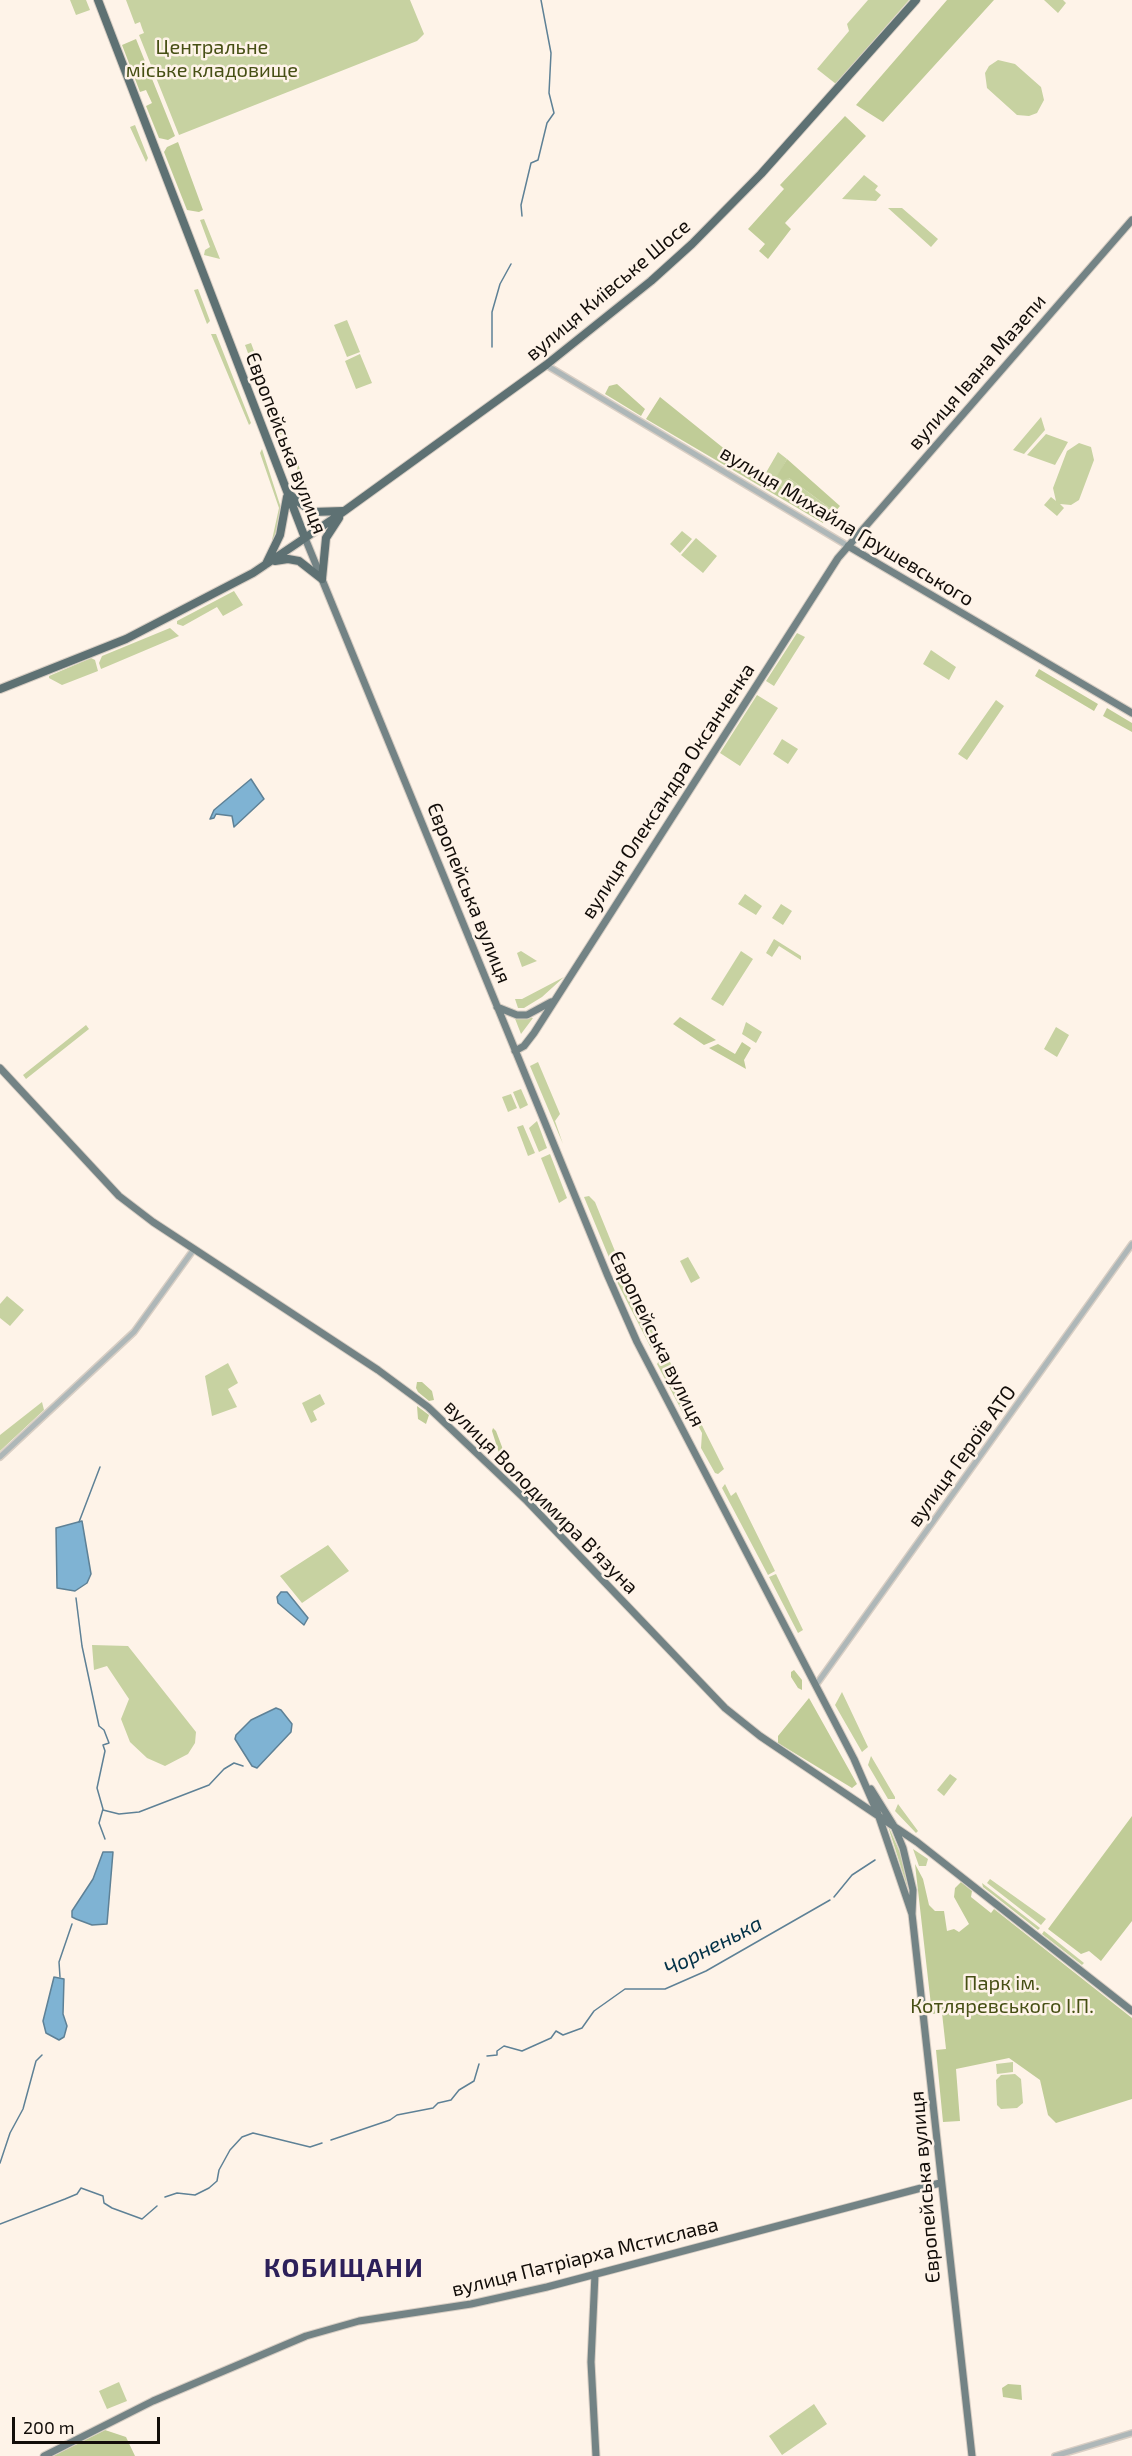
<!DOCTYPE html>
<meta charset="utf-8">
<style>
body{margin:0}
#map{position:relative;width:1132px;height:2456px;overflow:hidden;background:#fef3e8;font-family:"Exo 2",sans-serif}
canvas{display:block}
.scale{position:absolute;left:12px;top:2417px;width:148px;height:27px;box-sizing:border-box;border:3px solid #120d09;border-top:0;padding-left:8px;font-size:18px;line-height:21px;white-space:nowrap;color:#120d09;-webkit-text-stroke:4px #fef3e8;paint-order:stroke}
</style>
<div id="map">
<canvas width="1132" height="2456"></canvas>
<div class="scale">200 m</div>
</div>
<script>
const ctx = document.querySelector('canvas').getContext('2d');
ctx.lineJoin = 'round';
function paint(path, color) { ctx.fillStyle = color; ctx.fill(path, 'evenodd'); }
const toPath = rows => new Path2D(rows.map(r => 'M' + r).join(''));
function strokePath(path, color, width, dash) { ctx.strokeStyle = color; ctx.lineWidth = width; ctx.lineCap = dash ? 'butt' : 'round'; ctx.setLineDash(dash || []); ctx.stroke(path); }
function drawText(font, color, halo, rows, align = 'center') {
  ctx.font = font + ' "Exo 2",sans-serif'; ctx.lineWidth = 5; ctx.setLineDash([]); ctx.textBaseline = 'middle'; ctx.strokeStyle = halo; ctx.fillStyle = color; for (const [text, x, y, turn = 0] of rows) {
    ctx.save(); ctx.translate(x, y); ctx.rotate((+turn || 0) * Math.PI / 180); ctx.textAlign = isNaN(turn) ? turn : align; if (halo) ctx.strokeText(text, 0, 0); ctx.fillText(text, 0, 0); ctx.restore();
  }
}
const green = toPath([
 [70,0,86,0,90,10,76,15],
 [126,0,410,0,424,34,417,41,179,135,139,35,144,33,142,28,140,22,135,24],
 [868,0,909,0,836,84,817,69,849,31,847,24],
 [1044,0,1063,0,1066,3,1058,13],
 [998,60,1015,64,1041,87,1044,100,1037,113,1029,116,1017,115,987,88,985,73,989,66],
 [135,125,148,158,146,162,130,127],
 [864,175,878,186,875,190,881,195,876,201,842,199],
 [888,208,902,208,938,239,931,247],
 [204,219,220,259,204,255,205,250,210,247,200,220],
 [198,289,210,321,207,324,194,290],
 [347,320,360,352,347,357,334,325],
 [211,334,216,334,251,423,249,425],
 [251,343,283,428,283,434,278,435,245,345],
 [360,354,372,383,356,389,345,361],
 [1041,417,1045,430,1024,454,1013,450],
 [1046,434,1068,442,1055,465,1027,455],
 [1079,443,1091,447,1094,460,1079,500,1071,505,1060,504,1064,508,1057,516,1044,505,1051,497,1056,501,1053,488,1067,451],
 [262,449,281,508,275,540,272,540,279,508,260,453],
 [778,452,787,459,778,476,789,478,835,512,828,514,764,476],
 [682,531,692,539,680,553,670,544],
 [696,538,717,556,703,573,681,555],
 [234,591,243,605,223,616,217,607,183,626,177,624,177,621],
 [170,628,179,636,101,669,99,663,102,656],
 [797,633,805,637,774,686,766,681],
 [931,650,956,667,949,680,923,664],
 [91,658,95,660,98,671,62,685,49,678,49,676],
 [757,695,778,708,740,766,720,753],
 [996,700,1004,706,967,760,958,754],
 [782,739,798,749,788,764,773,754],
 [745,894,762,906,756,915,738,904],
 [781,904,792,911,783,925,772,918],
 [774,939,801,956,801,960,779,946,772,957,766,953],
 [521,951,537,961,522,967,517,953],
 [741,951,753,959,723,1006,711,999],
 [564,977,542,997,524,1008,518,1008,515,999,522,999],
 [514,1016,533,1018,521,1034],
 [746,1022,762,1032,756,1043,742,1034],
 [86,1025,89,1029,26,1079,23,1075],
 [1056,1027,1069,1035,1057,1057,1044,1049],
 [538,1062,560,1114,555,1121,563,1144,530,1066],
 [521,1089,528,1105,520,1109,513,1092],
 [511,1094,517,1108,508,1112,502,1097],
 [537,1121,547,1148,539,1152,529,1128],
 [523,1125,535,1153,528,1156,517,1127],
 [550,1154,567,1198,559,1203,541,1158],
 [589,1196,595,1202,619,1261,613,1267,584,1197],
 [688,1257,700,1278,691,1283,680,1261],
 [624,1271,661,1345,652,1350,616,1280],
 [7,1296,24,1310,10,1326,0,1318,0,1304],
 [665,1352,724,1469,718,1474,715,1473,701,1448,702,1433,694,1418,683,1413,657,1364],
 [228,1363,238,1383,228,1389,237,1407,212,1416,205,1376],
 [320,1394,325,1404,313,1411,317,1420,311,1423,302,1403],
 [42,1402,44,1410,0,1451,0,1435],
 [725,1484,731,1496,736,1492,775,1571,768,1575,722,1488],
 [328,1545,349,1571,302,1603,280,1576],
 [776,1574,803,1630,798,1633,769,1577],
 [92,1645,128,1646,196,1732,195,1743,188,1754,165,1766,147,1758,130,1742,121,1719,129,1699,107,1666,94,1670],
 [842,1692,868,1747,862,1752,835,1705],
 [871,1756,895,1797,895,1799,888,1799,868,1765],
 [950,1774,957,1779,944,1796,937,1790],
 [898,1804,918,1831,916,1833,895,1811],
 [887,1823,902,1857,911,1905,905,1880],
 [913,1849,928,1859,926,1866,919,1866],
 [990,1879,1046,1919,1041,1925,987,1883],
 [982,1883,1040,1928,1038,1930,983,1887],
 [1044,1931,1084,1963,1082,1965,1042,1934],
 [1013,2062,1013,2072,997,2074,996,2064],
 [1015,2074,1021,2079,1023,2103,1017,2108,1001,2109,997,2105,996,2080,1001,2075],
 [119,2382,127,2401,107,2409,99,2391],
 [814,2404,827,2424,782,2455,769,2436]
]);
const forest = toPath([
 [947,0,994,0,883,122,856,105],
 [136,39,175,136,168,140,159,138,146,106,152,103,146,90,140,92,122,45],
 [845,116,866,136,785,223,791,229,768,259,759,251,765,244,748,229,784,189,780,185],
 [178,142,203,210,199,212,187,210,164,152,167,147],
 [617,384,645,409,641,416,605,394,609,386],
 [660,397,742,463,828,514,823,523,646,419],
 [787,459,840,506,835,512,789,478,783,480,777,476],
 [298,464,307,489,299,492,295,483],
 [1039,669,1098,704,1094,711,1035,676],
 [1107,708,1132,723,1132,732,1103,716],
 [680,1017,716,1040,704,1045,673,1024],
 [742,1042,751,1048,744,1060,746,1069,709,1048,718,1044,735,1054],
 [417,1382,422,1382,432,1391,434,1400,429,1401,418,1392,416,1388],
 [417,1406,429,1415,426,1424,418,1419],
 [493,1428,496,1431,515,1481,505,1472,492,1431],
 [794,1670,802,1680,802,1690,798,1688,791,1677,791,1672],
 [809,1698,857,1784,852,1788,778,1743,778,1736],
 [1132,1816,1132,1921,1101,1961,1089,1951,1081,1954,1048,1929],
 [915,1864,923,1879,929,1905,935,1911,944,1911,947,1931,954,1929,959,1932,969,1924,954,1897,955,1888,961,1882,972,1891,971,1897,991,1913,994,1909,1132,2018,1132,2099,1056,2123,1048,2115,1040,2080,1009,2058,956,2069,960,2121,943,2122,936,2050,946,2049,942,2013,932,2014],
 [1008,2384,1021,2385,1022,2400,1003,2397,1002,2388],
 [105,2430,126,2437,135,2456,53,2456]
]);
const water = toPath([
 [251,779,264,799,234,827,232,816,216,814,214,818,210,819,214,810,251,779],
 [82,1521,91,1574,87,1583,75,1591,57,1588,56,1528,82,1521],
 [281,1592,287,1592,308,1618,304,1625,278,1603,277,1597,281,1592],
 [276,1708,281,1710,292,1724,291,1732,257,1768,252,1766,235,1739,236,1735,251,1720,276,1708],
 [103,1852,113,1852,107,1924,92,1925,76,1919,72,1917,72,1911,93,1879,103,1852],
 [54,1977,64,1979,63,2014,67,2026,64,2037,59,2040,46,2033,43,2021,54,1977]
]);
const stream = toPath([
 [522,216,521,205,531,163,538,160,547,123,554,113,549,93,551,53,541,0],
 [492,347,492,312,500,284,511,264],
 [79,1522,100,1467],
 [76,1598,82,1646,99,1726,104,1730,109,1743,103,1745,105,1751,97,1788,103,1809,99,1823,105,1839],
 [103,1810,119,1814,139,1812,209,1785,224,1769,234,1763,243,1766],
 [834,1897,852,1875,875,1860],
 [60,1977,59,1962,72,1924],
 [487,2056,497,2055,497,2051,504,2046,522,2051,551,2038,556,2031,563,2035,582,2028,594,2011,625,1989,665,1989,706,1971,830,1900],
 [331,2140,390,2120,397,2115,433,2108,438,2103,451,2100,459,2090,474,2081,479,2064],
 [0,2163,10,2133,23,2109,36,2061,42,2055],
 [165,2197,177,2193,195,2195,209,2188,217,2181,219,2170,230,2150,242,2137,253,2133,310,2147,322,2143],
 [0,2224,65,2199,77,2194,81,2188,103,2196,104,2203,112,2208,142,2219,157,2206]
]);
const minor = toPath([
 [546,365,848,546],
 [0,1457,134,1332,194,1249],
 [816,1685,1132,1244],
 [1055,2456,1132,2433]
]);
const major = toPath([
 [305,538,607,1274,637,1342,854,1759,878,1814,912,1914],
 [848,546,1132,713],
 [497,1007,517,1015,527,1015,551,1002],
 [515,1051,524,1046,534,1033,838,558,1132,220],
 [0,1068,119,1196,153,1222,378,1370,428,1407,527,1501,725,1708,760,1736,917,1842,1132,2011],
 [871,1789,894,1826,903,1848,913,1890,912,1914,972,2456],
 [595,2274,591,2362,596,2456],
 [44,2456,153,2401,306,2336,359,2321,471,2304,547,2287,940,2183]
]);
const highway = toPath([
 [98,0,305,538],
 [290,495,312,512,343,511],
 [275,561,288,559,299,561,322,579],
 [266,564,280,535,287,497],
 [322,579,326,538,339,518],
 [0,689,126,639,253,573,336,517,546,365,651,281,692,244,761,174,916,0]
]);
const parkNames = [
 ["Центральне",212,47],
 ["міське кладовище",212,70],
 ["Парк ім.",1002,1983],
 ["Котляревського І.П.",1002,2006]
];
const streetNames = [
 ["вулиця Київське Шосе",608,290,-40],
 ["вулиця Івана Мазепи",977,372,-49],
 ["Європейська вулиця",286,443,69],
 ["вулиця Михайла Грушевського",847,526,31],
 ["вулиця Олександра Оксанченка",668,791,-57],
 ["Європейська вулиця",469,893,68],
 ["Європейська вулиця",657,1339,64],
 ["вулиця Героїв АТО",962,1456,-54],
 ["вулиця Володимира В'язуна",541,1497,45],
 ["Європейська вулиця",925,2187,-95],
 ["вулиця Патріарха Мстислава",585,2257,-14]
];
const waterNames = [
 ["Чорненька",713,1946,-27]
];
const districtNames = [
 ["КОБИЩАНИ",344,2268]
];
paint(green, '#c7d2a1');
paint(forest, '#c0cc97');
paint(water, '#7fb3d3');
strokePath(water, '#5e8196', 1.5);
strokePath(stream, '#5e8196', 1.5);
strokePath(minor, '#d8cec4', 8);
strokePath(major, '#d8cec4', 9);
strokePath(highway, '#d8cec4', 10);
strokePath(minor, '#aeb7b8', 5);
strokePath(major, '#738385', 7);
strokePath(highway, '#5e7173', 8);
drawText('20px', '#464f14', '#fef3e8', parkNames);
drawText('20px', '#120d09', '#fef3e8', streetNames);
drawText('italic 21px', '#023147', '#fef3e8', waterNames);
ctx.letterSpacing = '1.5px';
drawText('bold 26px', '#2d205a', '#fef3e8', districtNames);
ctx.letterSpacing = '0px';
</script>
